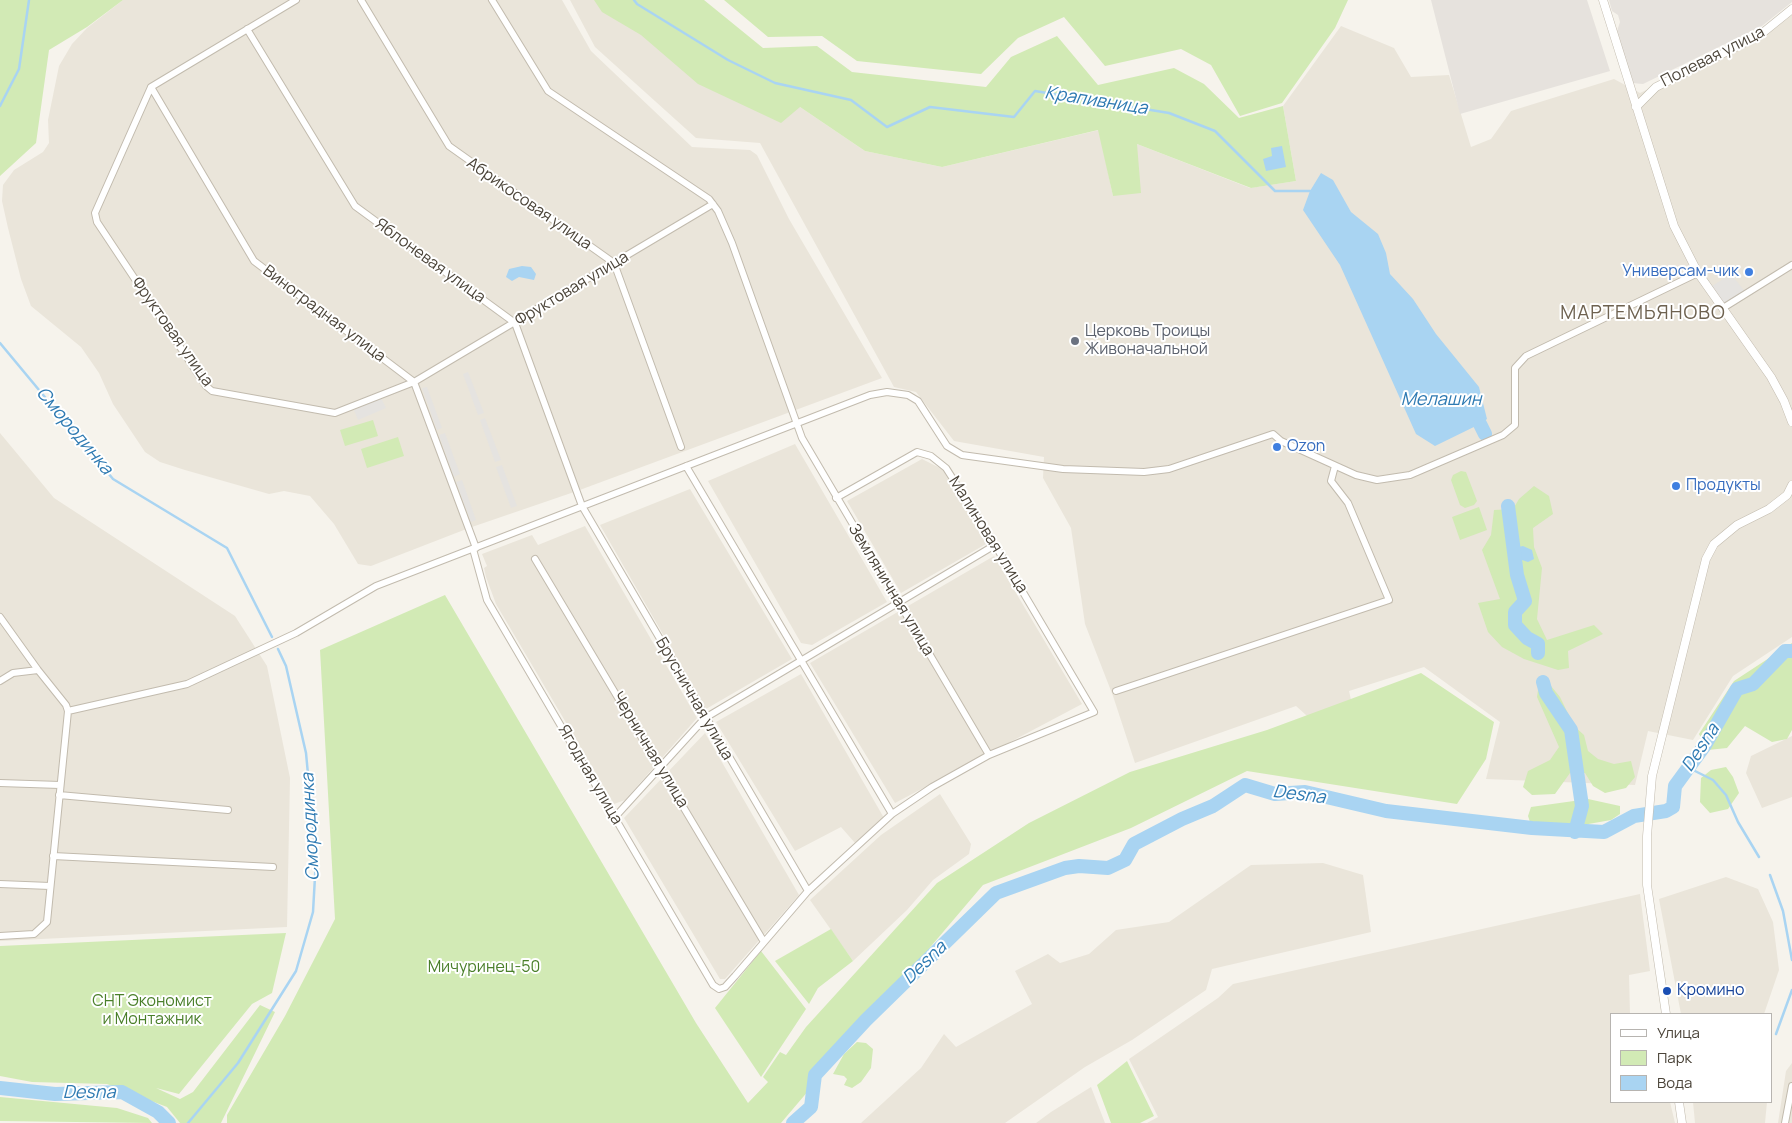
<!DOCTYPE html>
<meta charset="utf-8">
<style>
body{margin:0}
#map{position:relative;width:1792px;height:1123px;overflow:hidden;background:#f6f3ec;font-family:Manrope,sans-serif}
canvas{display:block}
.legend{position:absolute;left:1610px;top:1013px;width:162px;height:90px;box-sizing:border-box;background:#fff;border:1px solid #b7b4b0;margin:0;padding:6px 9px;list-style:none;font-size:15px;color:#4b4439}
.legend li{display:flex;align-items:center;gap:10px;height:25px}
.legend b{width:25px;border:1px solid #b7b4b0}
</style>
<div id="map">
<canvas width="1792" height="1123"></canvas>
<ul class="legend">
<li><b style="height:6px;background:#fff"></b>Улица</li>
<li><b style="height:14px;background:#d2eab5"></b>Парк</li>
<li><b style="height:14px;background:#a9d4f2"></b>Вода</li>
</ul>
</div>
<script>
const ctx = document.querySelector('canvas').getContext('2d');
ctx.lineJoin = 'round';
function paint(path, color) { ctx.fillStyle = color; ctx.fill(path, 'evenodd'); }
const toPath = rows => new Path2D(rows.map(r => 'M' + r).join(''));
function strokePath(path, color, width, dash) { ctx.strokeStyle = color; ctx.lineWidth = width; ctx.lineCap = dash ? 'butt' : 'round'; ctx.setLineDash(dash || []); ctx.stroke(path); }
function drawText(font, color, halo, rows, align = 'center') {
  ctx.font = font + ' Manrope,sans-serif'; ctx.lineWidth = 4; ctx.setLineDash([]); ctx.textBaseline = 'middle'; ctx.strokeStyle = halo; ctx.fillStyle = color; for (const [text, x, y, turn = 0] of rows) {
    ctx.save(); ctx.translate(x, y); ctx.rotate((+turn || 0) * Math.PI / 180); ctx.textAlign = isNaN(turn) ? turn : align; if (halo) ctx.strokeText(text, 0, 0); ctx.fillText(text, 0, 0); ctx.restore();
  }
}
const residential = toPath([
 [123,0,562,0,591,51,692,147,750,150,757,155,789,219,882,378,577,491,469,528,371,566,358,564,334,524,310,496,284,491,269,494,185,470,160,462,145,452,113,404,99,373,81,347,31,306,21,279,8,228,2,201,3,185,14,170,43,152,49,143,48,120,59,66,72,44,87,28],
 [570,0,604,0,800,107,865,151,942,167,1099,130,1113,196,1137,144,1250,188,1296,181,1283,106,1341,26,1394,48,1411,77,1449,75,1471,147,1491,139,1511,111,1614,79,1640,93,1757,36,1792,8,1792,637,1733,676,1693,740,1648,731,1635,785,1486,779,1500,722,1424,667,1349,691,1356,722,1325,732,1296,706,1135,763,1113,696,1085,624,1071,528,1043,478,1044,457,954,441,916,392,894,387,760,143,696,138,595,47],
 [0,433,54,498,235,616,267,666,290,778,287,927,0,941],
 [795,444,887,602,812,645,801,643,708,481],
 [922,459,942,469,986,544,901,593,847,501],
 [690,489,792,659,706,709,600,525],
 [585,526,697,718,625,800,614,804,496,604,486,577,484,568,487,566,482,554,532,535,538,545],
 [994,556,1082,704,895,803,810,663],
 [801,674,884,818,855,843,841,827,795,851,716,722],
 [705,733,799,895,725,979,720,979,624,818],
 [1792,736,1792,797,1762,808,1746,773,1751,756],
 [940,794,971,844,969,854,933,880,907,910,853,961,810,900,881,835],
 [1323,863,1363,875,1371,932,1212,969,1206,990,1132,1040,1085,1067,1005,1123,861,1123,921,1068,944,1034,956,1047,1032,1004,1015,971,1048,954,1060,963,1089,954,1116,930,1169,922,1251,865],
 [1726,877,1758,889,1773,922,1779,970,1764,1014,1681,1014,1659,899],
 [1640,894,1650,971,1629,975,1630,1014,1611,1014,1611,1102,1670,1102,1675,1123,1147,1123,1158,1117,1129,1059,1218,998,1233,984],
 [1792,1063,1792,1123,1778,1123,1786,1071],
 [1091,1087,1105,1123,1036,1123,1051,1112],
 [1693,1102,1767,1102,1765,1123,1695,1123]
]);
const industrial = toPath([
 [1431,0,1587,0,1610,71,1460,114],
 [1609,0,1792,0,1792,2,1762,26,1643,84,1632,83,1617,31,1620,22,1618,15,1612,11]
]);
const green = toPath([
 [0,0,123,0,87,27,49,50,36,143,0,176],
 [594,0,704,0,763,48,817,46,852,72,986,87,1011,57,1057,36,1098,85,1174,68,1204,84,1239,118,1283,106,1296,181,1251,188,1137,144,1141,193,1113,196,1098,130,942,167,865,151,800,107,781,123,698,84,641,35,602,12],
 [724,0,1348,0,1335,28,1282,103,1240,116,1211,65,1181,49,1105,66,1064,17,1018,38,981,74,857,61,822,36,768,37],
 [373,420,378,436,345,446,340,430],
 [398,437,404,456,367,468,361,449],
 [1461,471,1466,472,1477,501,1474,505,1465,508,1460,505,1451,480,1453,475],
 [1534,486,1549,496,1553,514,1533,528,1534,547,1542,568,1537,619,1547,640,1594,625,1603,634,1568,651,1569,668,1558,670,1524,659,1502,647,1488,632,1478,603,1500,599,1482,550,1491,535,1494,510,1513,509,1519,499],
 [1479,507,1487,530,1460,540,1452,517],
 [445,595,696,1023,748,1103,768,1082,763,1077,780,1052,786,1055,806,1027,937,883,1029,823,1130,772,1267,730,1421,673,1494,722,1486,759,1457,804,1247,771,1131,828,983,885,781,1123,227,1123,227,1115,285,1016,335,919,320,650],
 [1792,643,1792,730,1787,739,1772,742,1745,726,1727,748,1708,750,1699,734,1734,681],
 [1539,683,1551,686,1560,697,1574,726,1584,735,1588,751,1598,759,1614,764,1631,761,1635,777,1626,788,1605,793,1593,786,1585,773,1570,773,1555,794,1532,795,1523,787,1528,771,1550,760,1559,747,1537,697],
 [1726,767,1733,777,1739,793,1728,809,1710,813,1700,802,1701,778,1711,770],
 [1588,799,1620,806,1620,814,1611,820,1566,828,1531,825,1528,816,1531,807],
 [831,929,853,961,818,988,809,1004,775,961],
 [286,933,272,993,252,1004,179,1094,156,1088,180,1099,193,1092,260,1005,275,1012,221,1123,180,1123,167,1107,107,1084,32,1082,0,1076,0,946],
 [761,951,806,1009,761,1077,715,1008],
 [857,1042,866,1043,873,1049,871,1068,861,1082,852,1088,844,1085,847,1079,844,1076,833,1074,844,1054],
 [1127,1061,1154,1116,1140,1123,1111,1123,1097,1085],
 [0,1097,117,1108,148,1118,152,1123,0,1121]
]);
const parking = toPath([
 [1731,274,1746,293,1723,308,1709,288],
 [468,372,484,413,478,415,463,374],
 [427,387,442,428,437,430,422,388],
 [381,398,386,408,358,420,354,410],
 [485,418,501,460,495,462,480,420],
 [445,433,460,474,454,477,439,435],
 [502,465,517,506,511,508,496,467],
 [462,480,476,520,471,522,456,482]
]);
const water = toPath([
 [1282,146,1286,167,1266,171,1263,159,1272,156,1271,148],
 [1321,173,1333,180,1351,212,1378,234,1386,253,1390,274,1413,299,1436,334,1479,387,1487,419,1480,424,1435,446,1416,434,1340,265,1303,210,1310,191],
 [522,266,531,267,536,274,534,280,519,277,512,281,506,277,509,269],
 [1523,546,1532,550,1534,559,1528,562,1513,557,1510,549]
]);
const stream = toPath([
 [634,0,637,4,728,60,775,83,851,100,887,127,930,107,1014,117,1035,91,1169,113,1215,131,1275,191,1310,191],
 [0,106,19,69,29,0],
 [0,343,113,479,227,548,272,637],
 [1687,767,1713,780,1726,795,1738,822,1759,857],
 [1770,875,1783,911,1792,960],
 [1776,1034,1792,990],
 [188,1123,238,1063,296,971,313,912,316,859,306,753,286,666,278,649]
]);
const river = toPath([
 [1480,424,1485,434],
 [1508,506,1517,575,1525,601,1515,612,1515,625,1527,638,1538,644,1538,653],
 [1543,682,1546,693,1571,730,1582,806,1575,832],
 [0,1088,55,1094,122,1092,158,1112,169,1123],
 [793,1123,811,1107,815,1075,866,1020,996,893,1065,868,1079,866,1108,868,1125,860,1134,844,1182,819,1213,806,1245,785,1275,794,1305,792,1386,811,1532,828,1604,832,1634,816,1666,811,1673,807,1675,786,1705,745,1737,689,1753,684,1785,651,1792,651]
]);
const minor = toPath([
 [296,0,151,87,95,213,97,222,206,386,212,391,335,413,414,382,713,204],
 [361,0,449,146,614,263,681,447],
 [492,0,548,91,709,199,718,211,732,243,802,438,989,755],
 [247,29,355,206,515,323,582,506,808,891],
 [151,87,254,261,414,382,476,548],
 [1723,308,1792,265],
 [686,466,892,814],
 [473,549,487,600,713,985,719,989,725,987,735,976,808,891,892,814,932,787,989,755,1094,712,995,545,946,468,931,456,917,452,836,498],
 [535,559,764,942],
 [0,617,38,670,66,705,68,711,47,922,34,934,0,936],
 [0,681,13,673,38,670],
 [1116,691,1389,600,1348,503,1331,481,1335,466],
 [68,711,187,684,296,633,376,586,870,395,887,392,908,395,918,401,947,446,962,455,1063,469,1144,472,1169,469,1273,434,1281,441,1356,475,1377,480,1410,475,1503,435,1515,425,1515,368,1526,356,1698,273],
 [0,783,60,785],
 [59,795,228,810],
 [615,817,705,718,995,545],
 [53,856,273,867],
 [0,884,50,886],
 [1785,1123,1792,1086]
]);
const tertiary = toPath([
 [1603,0,1674,226,1698,273,1771,377,1784,401,1792,422],
 [1636,107,1656,87,1760,35,1792,9],
 [1666,1014,1647,885,1647,836,1652,776,1706,559,1714,544,1737,525,1769,509,1787,495,1792,485],
 [1679,1102,1682,1123]
]);
const markers = [
 [1749,272,5,"#3f7fe0"],
 [1075,341,5,"#6b7280"],
 [1277,447,5,"#3f7fe0"],
 [1676,486,5,"#3f7fe0"],
 [1667,991,5,"#1a4fb4"]
];
const streetNames = [
 ["Полевая улица",1713,57,-27],
 ["Абрикосовая улица",529,204,35],
 ["Яблоневая улица",430,261,36],
 ["Фруктовая улица",572,289,-31],
 ["Виноградная улица",324,314,37],
 ["Фруктовая улица",172,332,55],
 ["Малиновая улица",988,535,58],
 ["Земляничная улица",891,590,59],
 ["Брусничная улица",694,699,60],
 ["Черничная улица",650,750,59],
 ["Ягодная улица",590,775,60]
];
const shopNames = [
 ["Универсам-чик",1739,272,"right"],
 ["Ozon",1287,447],
 ["Продукты",1686,486]
];
const worshipNames = [
 ["Церковь Троицы",1085,332],
 ["Живоначальной",1085,350]
];
const parkNames = [
 ["Мичуринец-50",484,968],
 ["СНТ Экономист",152,1002],
 ["и Монтажник",152,1020]
];
const transitNames = [
 ["Кромино",1677,991]
];
const waterNames = [
 ["Крапивница",1096,101,9],
 ["Мелашин",1441,400],
 ["Смородинка",74,431,50],
 ["Desna",1701,748,-57],
 ["Desna",1299,795,7],
 ["Смородинка",311,827,-93],
 ["Desna",925,963,-44],
 ["Desna",89,1093]
];
const quarterNames = [
 ["МАРТЕМЬЯНОВО",1643,314]
];
paint(residential, '#eae5da');
paint(industrial, '#e6e2dd');
paint(green, '#d2eab5');
paint(parking, '#e5e3e0');
paint(water, '#a9d4f2');
strokePath(stream, '#a9d4f2', 2.5);
strokePath(river, '#a9d4f2', 14);
strokePath(minor, '#c2bbae', 8);
strokePath(tertiary, '#c2bbae', 9);
strokePath(minor, '#fff', 6);
strokePath(tertiary, '#fff', 8);
for (const [x, y, r, color] of markers) { const dot = new Path2D(); dot.arc(x, y, r, 0, 2 * Math.PI); ctx.fillStyle = color; ctx.fill(dot); strokePath(dot, '#fff', 2); }
drawText('16px', '#4b4439', '#fff', streetNames);
drawText('16px', '#366cbe', '#fff', shopNames, 'left');
drawText('16px', '#5b616d', '#fff', worshipNames, 'left');
drawText('16px', '#4a7f2a', '#fff', parkNames);
drawText('16px', '#164399', '#fff', transitNames, 'left');
drawText('italic 18px', '#2e7ab2', '#fff', waterNames);
ctx.letterSpacing = '1px';
drawText('19px', '#6e6250', '#fff', quarterNames);
ctx.letterSpacing = '0px';
</script>
